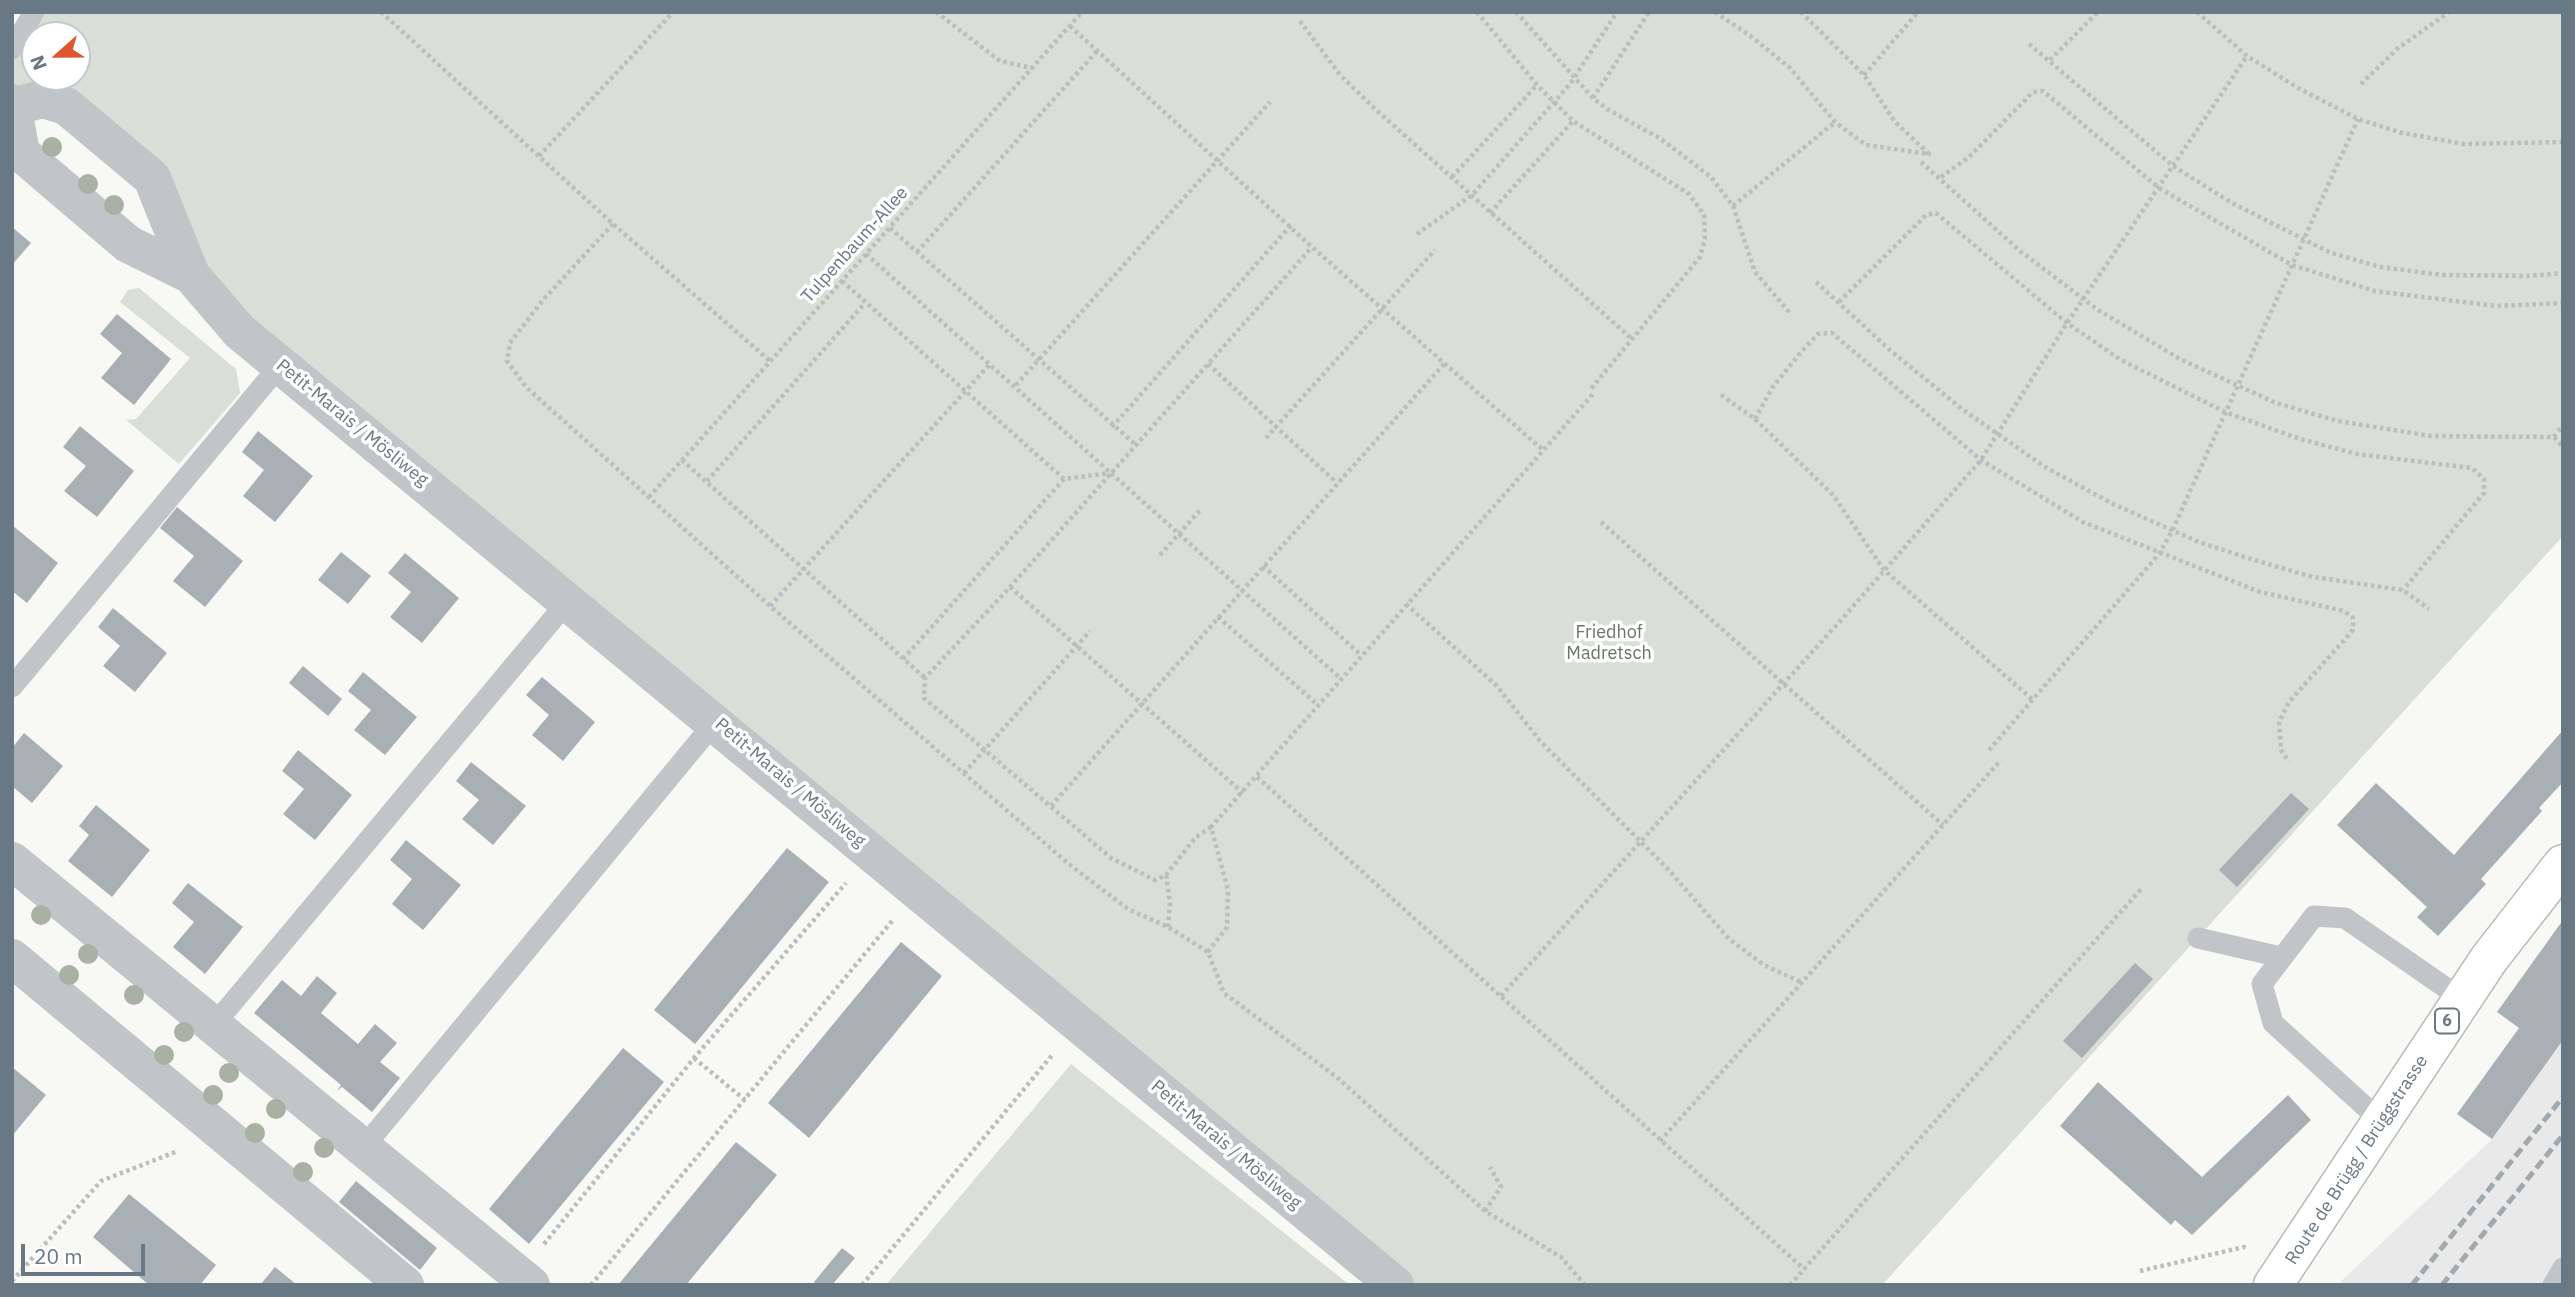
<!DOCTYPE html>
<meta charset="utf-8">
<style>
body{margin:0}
#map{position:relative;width:2575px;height:1297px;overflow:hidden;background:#f8f8f5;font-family:"IBM Plex Sans",sans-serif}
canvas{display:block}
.frame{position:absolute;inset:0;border:14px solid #687885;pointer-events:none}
.north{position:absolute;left:21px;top:21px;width:70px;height:70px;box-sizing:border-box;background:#fff;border:2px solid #c3c9ce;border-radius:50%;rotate:249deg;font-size:19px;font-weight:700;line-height:28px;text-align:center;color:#687885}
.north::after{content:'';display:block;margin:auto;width:24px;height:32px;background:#de552f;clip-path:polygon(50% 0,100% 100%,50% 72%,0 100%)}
.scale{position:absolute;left:21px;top:1244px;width:124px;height:32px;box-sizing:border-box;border:4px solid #687885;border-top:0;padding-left:9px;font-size:21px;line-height:24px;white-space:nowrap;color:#687885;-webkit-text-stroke:5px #fff;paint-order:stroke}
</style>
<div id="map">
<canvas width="2575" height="1297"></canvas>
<div class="frame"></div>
<div class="north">N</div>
<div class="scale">20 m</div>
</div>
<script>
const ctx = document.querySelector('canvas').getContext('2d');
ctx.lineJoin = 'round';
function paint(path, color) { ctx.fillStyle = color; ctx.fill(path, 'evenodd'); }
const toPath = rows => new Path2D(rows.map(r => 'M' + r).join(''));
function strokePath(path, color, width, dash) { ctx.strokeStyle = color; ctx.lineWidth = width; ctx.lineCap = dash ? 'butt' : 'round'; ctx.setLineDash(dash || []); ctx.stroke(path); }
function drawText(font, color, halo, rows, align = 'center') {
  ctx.font = font + ' "IBM Plex Sans",sans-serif'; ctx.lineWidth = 7; ctx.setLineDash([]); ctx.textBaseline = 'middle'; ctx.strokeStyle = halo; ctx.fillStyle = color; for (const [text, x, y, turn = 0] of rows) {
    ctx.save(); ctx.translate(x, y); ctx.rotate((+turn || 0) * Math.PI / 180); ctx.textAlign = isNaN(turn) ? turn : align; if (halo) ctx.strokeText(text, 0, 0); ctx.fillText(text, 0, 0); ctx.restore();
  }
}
const built = toPath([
 [2563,1040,2563,1285,2337,1285,2492,1139]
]);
const green = toPath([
 [34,12,2563,12,2563,536,1882,1285,1395,1285,281,364,171,223,66,106,12,103,12,49],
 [35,35,77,35,77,77,35,77],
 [139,288,236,369,240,393,179,464,126,420,136,419,190,358,120,302,128,290],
 [1071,1064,1350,1285,886,1285]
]);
const building = toPath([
 [12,227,31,243,12,265],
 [117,314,171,359,134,405,101,378,122,353,100,334],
 [80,426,134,471,97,517,64,491,86,466,63,447],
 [258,431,313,476,275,522,243,496,264,470,242,452],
 [177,507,243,561,205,607,173,581,194,556,160,528],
 [12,525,58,563,27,603,12,591],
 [341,552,371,576,348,604,318,580],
 [405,553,459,598,422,643,390,617,411,592,388,573],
 [113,608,167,653,135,692,103,666,120,646,98,627],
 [303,666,342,699,328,716,289,683],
 [363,672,417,717,385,755,354,730,371,710,348,691],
 [542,677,595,722,563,761,532,735,549,715,526,695],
 [2563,730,2563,782,2539,808,2542,811,2481,879,2486,884,2438,936,2417,917,2427,907,2337,825,2376,783,2454,855],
 [24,733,63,766,32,803,12,786,12,748],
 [298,750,352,795,315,840,283,814,304,789,282,771],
 [471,762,526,806,493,845,462,819,479,800,456,781],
 [2291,793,2309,809,2237,887,2219,870],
 [96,805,150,850,112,897,68,861,89,835,79,826],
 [406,840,461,885,423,930,392,904,412,879,390,860],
 [787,848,829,882,695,1044,654,1010],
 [188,883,243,927,205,974,173,947,194,922,172,903],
 [2563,920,2563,1040,2492,1139,2457,1114,2519,1028,2497,1012],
 [901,942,942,976,809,1138,768,1103],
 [2135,963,2153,979,2082,1058,2063,1041],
 [317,976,337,993,321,1013,358,1044,375,1024,397,1043,380,1062,400,1078,372,1112,342,1087,337,1091,341,1085,254,1013,282,980,301,996],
 [623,1048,664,1082,529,1244,489,1209],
 [12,1067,46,1095,12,1136],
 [2098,1082,2202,1177,2288,1095,2311,1120,2192,1235,2175,1220,2171,1225,2060,1126],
 [736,1142,777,1175,686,1285,618,1285],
 [356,1181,437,1248,420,1270,339,1202],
 [129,1194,216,1265,200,1285,149,1285,93,1237],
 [842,1248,855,1258,832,1285,817,1285,814,1282],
 [275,1267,297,1285,260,1285]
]);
const path = toPath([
 [381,12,613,224,770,361],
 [936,12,1000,61,1032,68],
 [1477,12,1537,85,1573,121,1689,194,1704,215,1705,239,1700,257,1590,390],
 [1516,12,1593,98,1607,109,1661,139,1711,177,1733,206,1755,272,1790,313],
 [1715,12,1752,37,1790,68,1835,122,1866,145,1929,154,1895,122,1864,75,1801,12],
 [2197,12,2247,56,2298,88,2358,119,2402,133,2464,144,2563,142],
 [1300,21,1340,75,1373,107,1632,339],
 [1070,26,1312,247,1543,450],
 [2029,44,2173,166,2232,203,2331,253,2381,267,2442,275,2527,276,2563,273],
 [2050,60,2098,12],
 [1864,75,1918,12],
 [2361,84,2397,49,2449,12],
 [1593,98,1649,12],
 [539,156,673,12],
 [1921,162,2020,251,2098,310,2180,359,2276,403,2338,421,2431,436,2554,437,2563,447],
 [1452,177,1537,85],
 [1941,177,1969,157,2033,92,2043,91,2159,188,2292,265,2375,291,2415,296,2496,306,2563,303],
 [1733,206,1835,122],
 [1490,213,1573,121],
 [613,224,543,300,510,343,507,361,526,387,770,606,1070,865,1128,909,1168,927,1208,952,1224,993,1339,1079,1485,1211,1561,1257,1585,1285],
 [890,228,1136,445],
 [1417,234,1472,195,1570,84,1617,12],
 [917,252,1097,51],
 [866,254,1340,678],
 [842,281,1064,479,1110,473],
 [1816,282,1891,351,1962,409,2045,467,2113,504,2199,542,2254,560,2313,577,2403,590,2429,609],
 [1839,302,1926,215,1936,213,2067,323,2121,360,2225,412,2300,439,2357,454,2472,468,2484,479,2484,493,2403,590],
 [1208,364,1337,483],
 [1016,385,1270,102],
 [1721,395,1755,419,1833,495,1884,570,2033,700],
 [1755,419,1772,388,1801,352,1818,334,1832,333,1981,460,2083,522,2260,592,2344,611,2353,618,2353,630,2289,702,2279,722,2281,750,2289,762],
 [1112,427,1291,225],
 [2554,437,2563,425],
 [1266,438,1435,250],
 [682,460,925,678],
 [707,481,865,303],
 [649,497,1082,12],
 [1601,522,1943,825],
 [1160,555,1202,508],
 [1263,566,1361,655],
 [1010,587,1243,793],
 [1406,604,1497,686,1540,741,1667,868,1729,939,1764,965,1803,983],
 [770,606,990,364],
 [1218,617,1318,705],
 [903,659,1064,479],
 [1989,750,2159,554,2173,529,2358,119],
 [964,773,1090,631],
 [1257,777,1804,1269],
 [1051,806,1444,364],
 [1211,827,1195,838,1166,875,1155,880,1111,858,924,698,925,678,1010,587,1312,247],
 [1166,875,1170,903,1168,927],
 [1208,952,1227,927,1228,890,1211,827,1593,394],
 [1501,996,1842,619,1981,460,2067,323,2247,56],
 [694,1058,745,1100],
 [1660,1141,2001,760],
 [1485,1211,1501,1187,1490,1167],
 [544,1244,694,1058,846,883],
 [2140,1271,2244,1247,2248,1249],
 [12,1281,101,1181,178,1151],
 [591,1285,892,921],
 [862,1285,1053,1054],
 [1790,1285,2142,888]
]);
const lane = toPath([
 [12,49,34,12],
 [12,687,281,364],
 [2198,938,2281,957],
 [213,1026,568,601],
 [2382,1122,2273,1023,2262,984,2314,916,2345,918,2462,999],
 [363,1148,715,722],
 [2553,1285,2563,1268]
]);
const street = toPath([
 [12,103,21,153,128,244,191,275],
 [15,106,43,99,66,106,152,178,191,275,239,331,1395,1285],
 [12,861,531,1285],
 [12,958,405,1285]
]);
const primary = toPath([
 [2273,1285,2489,959,2563,864]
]);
const rail = toPath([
 [2412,1285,2563,1097],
 [2442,1285,2563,1135]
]);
const trees = [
 [52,147],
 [88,184],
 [114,205],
 [41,915],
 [88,954],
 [69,975],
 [134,995],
 [184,1032],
 [164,1055],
 [229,1073],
 [213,1095],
 [276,1109],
 [255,1133],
 [324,1148],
 [303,1172]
];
const shields = [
 [2447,1021,24]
];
const shieldNames = [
 ["6",2447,1021]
];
const streetNames = [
 ["Tulpenbaum-Allee",855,245,-48],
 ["Petit-Marais / Mösliweg",352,423,39],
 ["Petit-Marais / Mösliweg",790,783,40],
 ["Petit-Marais / Mösliweg",1226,1145,40],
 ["Route de Brügg / Brüggstrasse",2357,1160,-57]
];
const parkNames = [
 ["Friedhof",1609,633],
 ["Madretsch",1609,654]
];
paint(built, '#e8e9e8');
paint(green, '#d9ded6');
paint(building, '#a8b0b6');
strokePath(primary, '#b4b9bc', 41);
strokePath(path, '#bbbec0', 4.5, [3.5, 3.5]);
strokePath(lane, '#c1c5c8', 21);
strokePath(street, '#c1c5c8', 38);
strokePath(primary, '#fff', 38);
strokePath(rail, '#a2a9ae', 5, [10, 5]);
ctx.fillStyle = '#a8b1a4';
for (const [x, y] of trees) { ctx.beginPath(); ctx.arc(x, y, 10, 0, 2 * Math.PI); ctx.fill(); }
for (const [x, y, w] of shields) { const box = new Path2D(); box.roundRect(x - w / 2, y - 12.5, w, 25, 5); ctx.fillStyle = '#fff'; ctx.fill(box); strokePath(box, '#687885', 2); }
drawText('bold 16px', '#687885', null, shieldNames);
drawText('18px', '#687885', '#fff', streetNames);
drawText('18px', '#667762', '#fff', parkNames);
</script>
